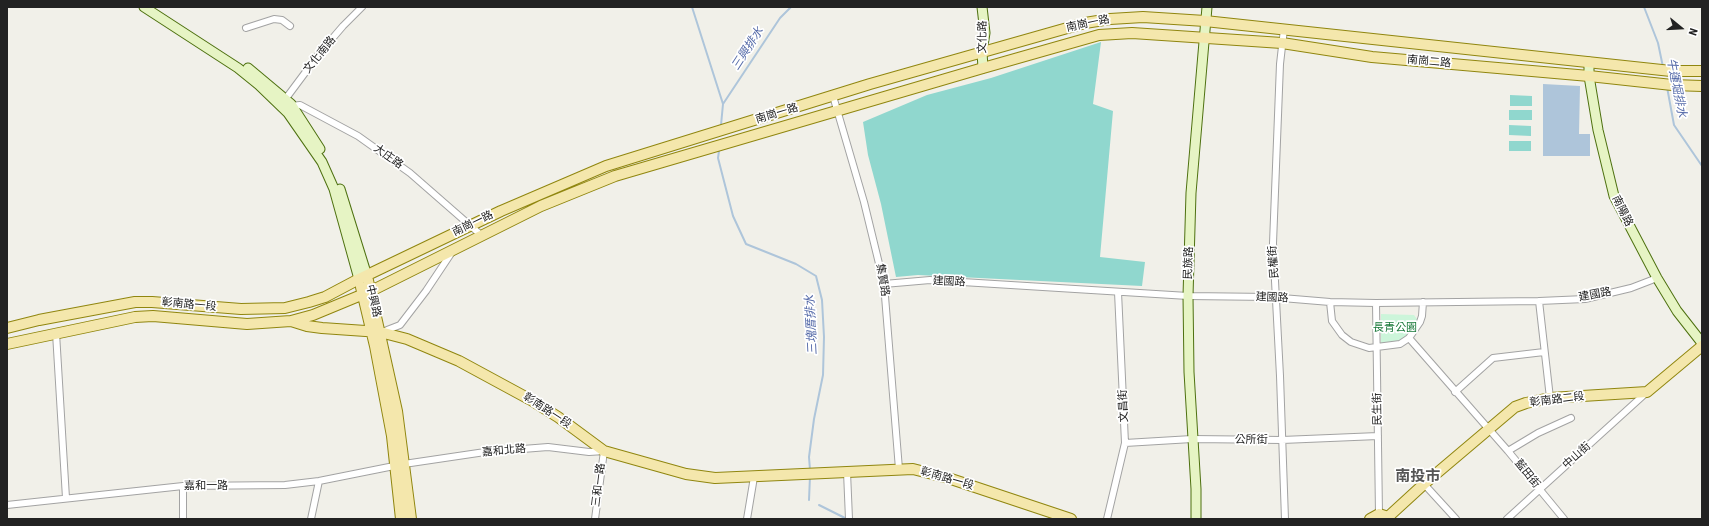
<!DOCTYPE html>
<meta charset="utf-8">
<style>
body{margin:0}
#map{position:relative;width:1709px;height:526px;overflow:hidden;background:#f1f0e9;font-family:"Roboto Condensed",sans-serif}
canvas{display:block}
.frame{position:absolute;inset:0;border:8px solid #222;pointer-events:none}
.north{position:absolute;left:1661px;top:8px;width:40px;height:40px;-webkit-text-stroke:3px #fff;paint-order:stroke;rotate:108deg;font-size:11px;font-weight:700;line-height:16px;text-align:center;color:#222}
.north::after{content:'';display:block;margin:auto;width:14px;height:18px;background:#222;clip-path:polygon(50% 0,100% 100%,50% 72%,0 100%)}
</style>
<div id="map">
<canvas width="1709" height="526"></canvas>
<div class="frame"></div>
<div class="north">N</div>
</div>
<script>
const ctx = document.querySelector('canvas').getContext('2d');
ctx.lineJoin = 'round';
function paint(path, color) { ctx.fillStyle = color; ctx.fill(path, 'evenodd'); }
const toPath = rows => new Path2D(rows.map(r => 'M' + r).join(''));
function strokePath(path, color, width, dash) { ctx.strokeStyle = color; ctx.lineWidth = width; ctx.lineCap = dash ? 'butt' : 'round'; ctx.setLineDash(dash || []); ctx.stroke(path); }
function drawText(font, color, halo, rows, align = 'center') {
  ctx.font = font + ' "Roboto Condensed","Noto Sans TC",sans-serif'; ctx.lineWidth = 3.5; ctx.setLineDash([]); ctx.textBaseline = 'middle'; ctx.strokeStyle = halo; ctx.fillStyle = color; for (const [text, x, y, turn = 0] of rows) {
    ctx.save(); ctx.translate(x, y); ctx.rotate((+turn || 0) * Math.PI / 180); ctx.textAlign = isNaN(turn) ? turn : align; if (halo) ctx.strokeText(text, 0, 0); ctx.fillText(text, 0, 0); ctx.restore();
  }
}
const park = toPath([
 [1381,314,1414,315,1417,319,1416,325,1407,337,1397,343,1381,344]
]);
const pitch = toPath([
 [1101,42,1093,104,1113,111,1100,257,1145,262,1142,286,918,275,896,277,881,204,868,155,863,122,927,95,991,78],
 [1510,95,1532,96,1532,106,1510,106],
 [1509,110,1532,110,1532,120,1509,120],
 [1509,125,1531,126,1531,136,1509,135],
 [1509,141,1531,141,1531,151,1509,151]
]);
const water = toPath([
 [1543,84,1580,86,1579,134,1590,134,1590,156,1543,156]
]);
const stream = toPath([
 [692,7,723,104,721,125],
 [1644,7,1658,43,1663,67],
 [1667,87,1674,125,1702,166],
 [723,104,780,18,791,7],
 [719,151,718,158,733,216,746,244,796,264,816,276,822,300,824,337,823,375,814,419,809,457,810,470],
 [809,500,810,476],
 [819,505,845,518]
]);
const street = toPath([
 [246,28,274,19,282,20,290,26],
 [1284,29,1280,64,1273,243,1280,376,1285,519],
 [833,96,864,202,884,284,899,469],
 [284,101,319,54,343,26,362,7],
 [290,106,300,105,358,136,410,173,481,235],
 [884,284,930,280,1188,296,1270,297,1330,302,1376,303,1539,301,1585,299,1631,288,1657,278],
 [1539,301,1550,398],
 [1330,302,1332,321,1342,335,1351,342,1369,348,1400,344,1409,338,1420,322,1422,316,1423,302],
 [1376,303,1379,514],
 [382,332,400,325,426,291,452,252],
 [56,333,66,498],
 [1409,338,1508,451,1564,519],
 [1455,392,1493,358,1544,352],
 [1125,443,1192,439,1282,440,1378,436],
 [1508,451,1538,433,1571,418],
 [847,472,849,519],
 [1424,484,1456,519],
 [7,505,183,486,285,485,319,481,404,464,485,452,548,447,589,452,604,451,595,519],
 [183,519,183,486],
 [311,519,319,481],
 [747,519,754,477],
 [1107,519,1125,443,1118,292],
 [1507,519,1647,392]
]);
const secondary = toPath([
 [144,7,238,68,259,85,288,113,322,162,334,189,359,279],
 [982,7,985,33,982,52,983,68],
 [1589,62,1589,76,1598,130,1614,196,1657,278,1677,311,1702,343],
 [248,68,291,104,320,149],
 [340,189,367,276],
 [1196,519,1196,489,1189,372,1188,296,1191,193,1207,7]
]);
const primary = toPath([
 [367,276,397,411,411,519],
 [361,287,375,346,392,436,401,519],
 [291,321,307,326,322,328,380,332,407,339,459,361,531,400,558,417,604,451,686,474,715,478,913,469,948,478,1071,519],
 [7,328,39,320,135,302,152,302,241,309,285,308,309,302,325,297,359,279,501,211,606,166,870,84,1085,23,1110,19,1143,17,1205,21,1671,71,1702,71],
 [7,344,135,317,153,316,247,324,291,321,313,315,371,291,541,206,615,176,983,68,1099,35,1132,33,1282,43,1372,57,1589,76,1672,85,1702,86],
 [1388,517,1424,484,1515,407,1526,403,1550,398,1647,392,1702,346],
 [1370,519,1379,514,1388,517,1390,519]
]);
const streetNames = [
 ["南崗一路",1088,24,-12],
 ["文化路",983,37,-89],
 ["文化南路",320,55,-51],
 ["南崗二路",1429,62,5],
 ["南崗一路",777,114,-17],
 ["大庄路",388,157,35],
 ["南陽路",1622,211,64],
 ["南崗一路",473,224,-26],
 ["民權街",1274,262,-94],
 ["民族路",1189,263,-88],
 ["集賢路",882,280,80],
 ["建國路",949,282,3],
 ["建國路",1595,295,-11],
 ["建國路",1272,298,3],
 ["中興路",373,301,77],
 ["彰南路一段",189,305,5],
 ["彰南路二段",1557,400,-7],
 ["文昌街",1124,406,-93],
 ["民生街",1378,409,-91],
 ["彰南路一段",547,411,33],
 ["公所街",1251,440],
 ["嘉和北路",504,451,-5],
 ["中山街",1577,456,-42],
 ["藍田街",1527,474,51],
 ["彰南路一段",947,479,16],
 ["三和一路",599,485,-83],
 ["嘉和一路",206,486]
];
const parkNames = [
 ["長青公園",1395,328]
];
const waterNames = [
 ["三興排水",748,49,-57],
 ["牛運堀排水",1676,88,79],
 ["三塊厝排水",812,325,-93]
];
const districtNames = [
 ["南投市",1418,477]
];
paint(park, '#ccf5da');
paint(pitch, '#90d7ce');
paint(water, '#aec5da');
strokePath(stream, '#aec5da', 2);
strokePath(street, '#a3a3a3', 8);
strokePath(secondary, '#4e7110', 11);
strokePath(primary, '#90860f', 12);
strokePath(street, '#fff', 6);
strokePath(secondary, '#e6f4c4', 9);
strokePath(primary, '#f4e7ac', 10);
drawText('11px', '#222', '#fff', streetNames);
drawText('11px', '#177838', '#fff', parkNames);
drawText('italic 12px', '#566ba9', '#fff', waterNames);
drawText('bold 15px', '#555', '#fff', districtNames);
</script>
